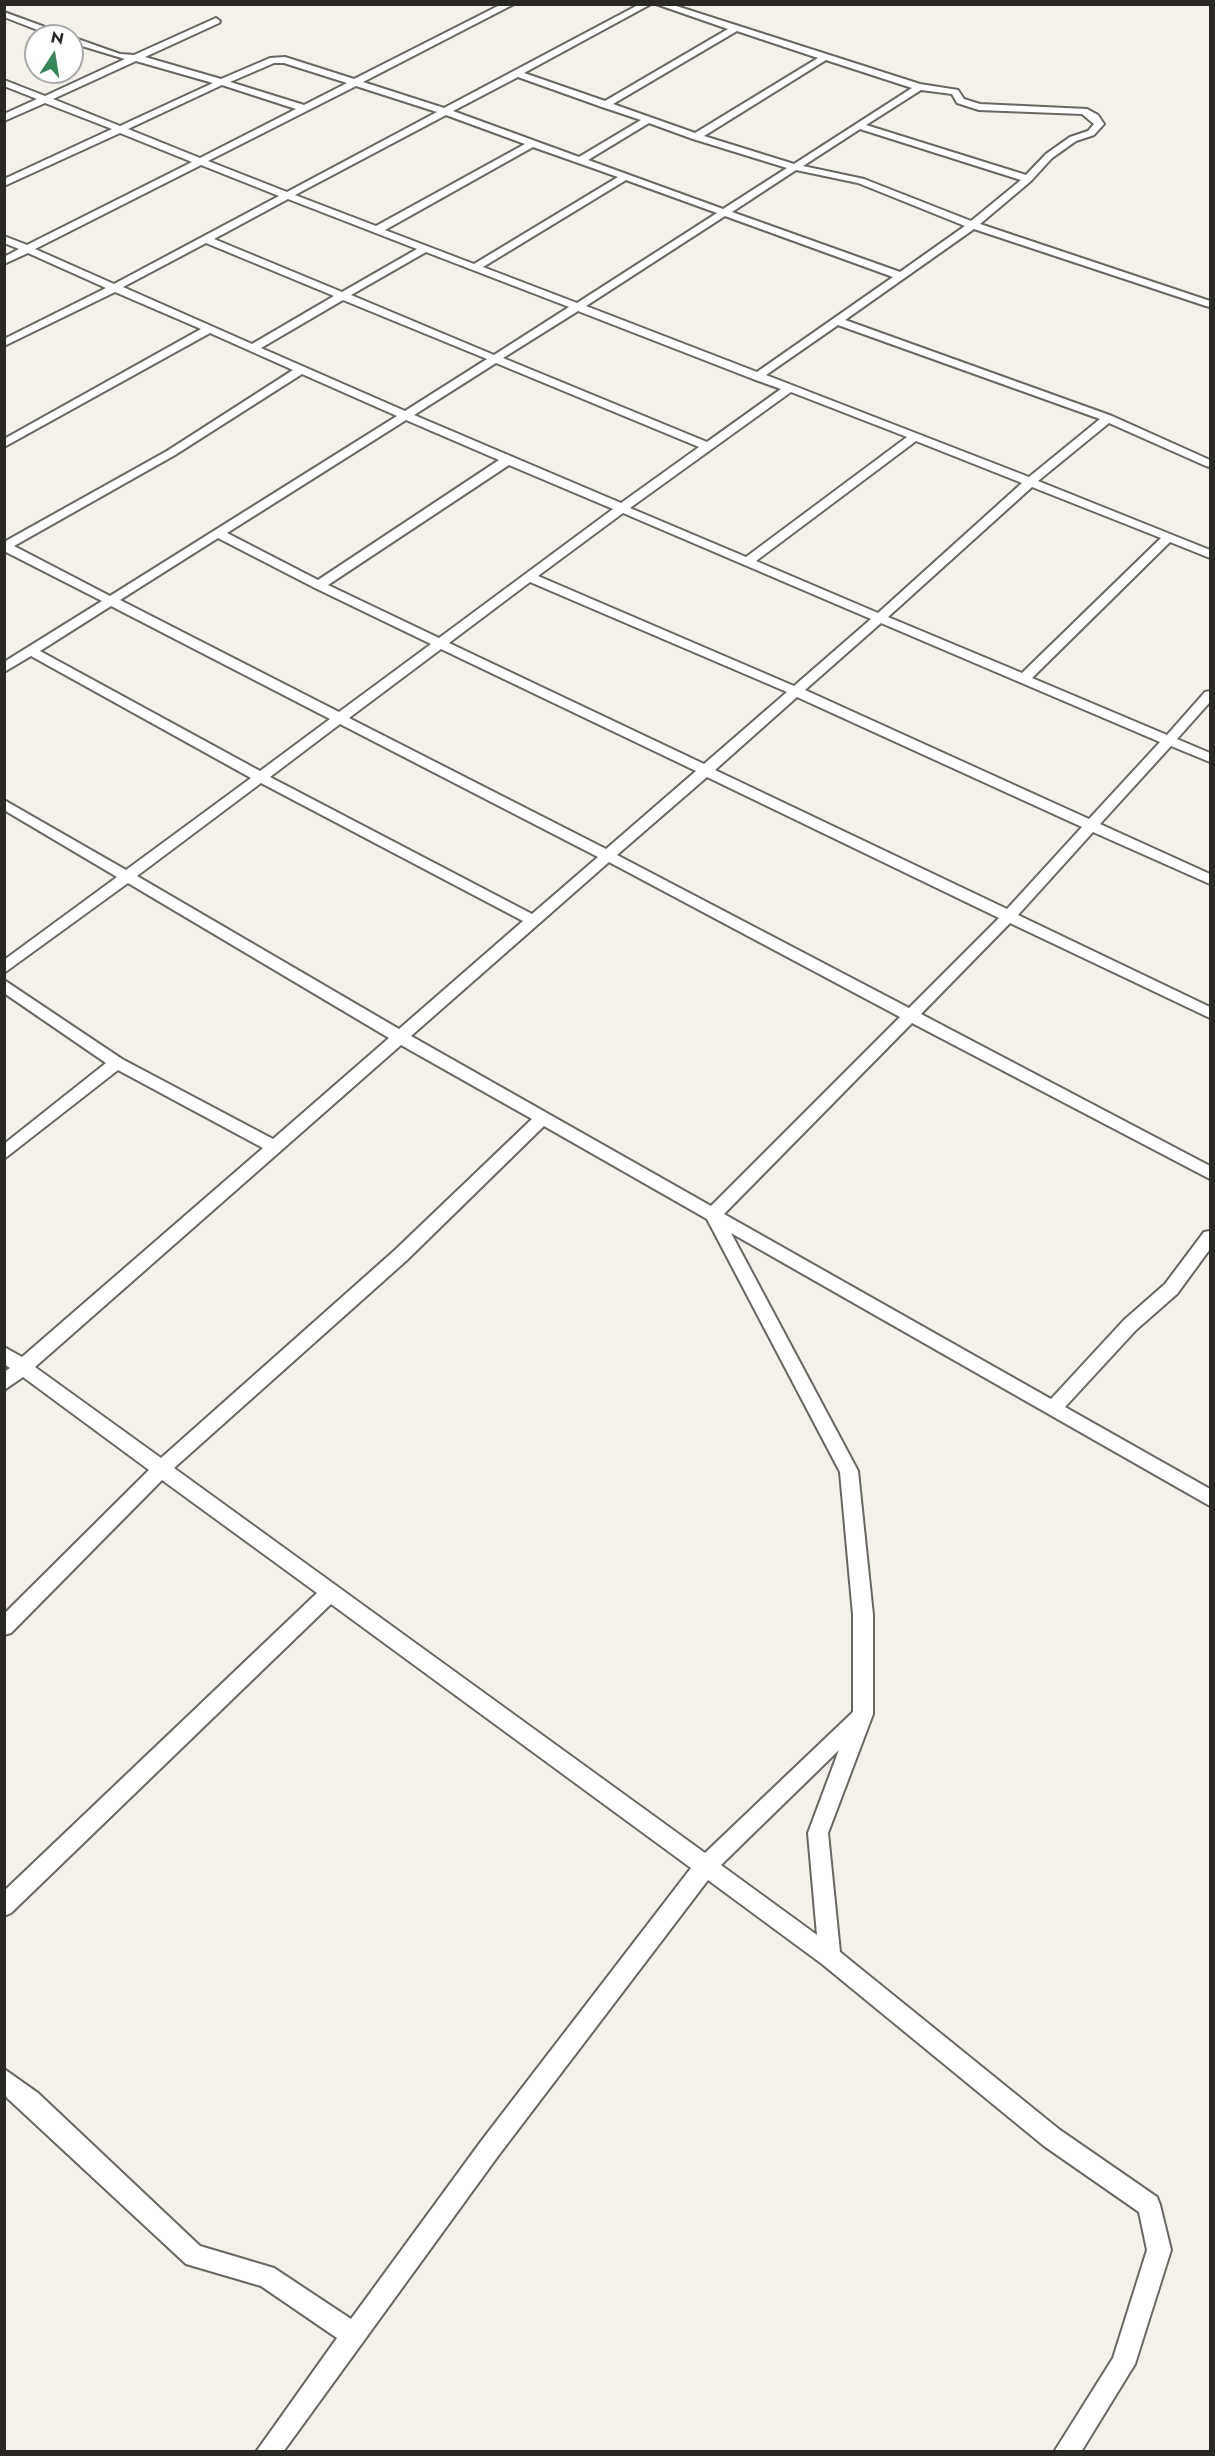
<!DOCTYPE html>
<style>
body{margin:0}
#map{position:relative;width:1215px;height:2456px;overflow:hidden;background:#f4f1eb;font-family:Jost,sans-serif}
canvas{display:block}
.frame{position:absolute;inset:0;border:6px solid #292825;pointer-events:none}
.north{position:absolute;left:24px;top:24px;width:60px;height:60px;box-sizing:border-box;background:#fff;border:2px solid #a9a9a8;border-radius:50%;rotate:12deg;font-size:16px;font-weight:700;line-height:24px;text-align:center;color:#292825}
.north::after{content:'';display:block;margin:auto;width:21px;height:27px;background:#358859;clip-path:polygon(50% 0,100% 100%,50% 72%,0 100%)}
</style>
<div id="map">
<canvas width="1215" height="2456"></canvas>
<div class="frame"></div>
<div class="north">N</div>
</div>
<script>
const ctx = document.querySelector('canvas').getContext('2d');
ctx.lineJoin = 'round';
const toPath = rows => new Path2D(rows.map(r => 'M' + r).join(''));
function strokePath(path, color, width, dash) { ctx.strokeStyle = color; ctx.lineWidth = width; ctx.lineCap = dash ? 'butt' : 'round'; ctx.setLineDash(dash || []); ctx.stroke(path); }
function paint(path, color) { ctx.fillStyle = color; ctx.fill(path, 'evenodd'); }
const minor = toPath([
 [502,4,514,4,363,82,444,108,640,4,651,4,524,73,605,101,728,29,656,4,670,4,920,84,958,90,964,99,980,104,1087,109,1098,115,1104,124,1094,135,1076,141,1052,158,1031,181,980,224,1210,301,1210,307,1206,306,974,229,845,320,1112,416,1210,460,1210,467,1206,466,1109,423,1038,481,1210,550,1210,558,1170,542,1032,678,1167,735,1205,692,1210,691,1210,702,1177,739,1210,753,1210,762,1171,746,1100,824,1210,874,1210,884,1093,832,1018,915,1210,1007,1210,1018,1010,923,921,1014,1210,1166,1210,1179,912,1023,724,1214,1051,1399,1124,1320,1165,1284,1204,1232,1210,1231,1210,1249,1177,1294,1136,1330,1065,1407,1210,1489,1210,1506,731,1233,858,1471,873,1615,873,1714,828,1833,840,1952,1060,2130,1157,2197,1160,2205,1171,2250,1135,2364,1081,2452,1054,2452,1113,2358,1147,2250,1139,2212,1044,2146,822,1964,708,1880,498,2156,283,2452,256,2452,337,2338,261,2286,186,2264,4,2095,4,2069,38,2093,200,2246,274,2268,351,2319,482,2140,691,1868,331,1604,11,1913,4,1916,4,1891,317,1593,162,1480,11,1633,4,1635,4,1614,149,1470,23,1377,4,1390,4,1372,10,1368,4,1364,4,1347,22,1357,263,1148,118,1070,4,1159,4,1144,106,1063,4,993,4,980,122,1059,273,1139,389,1038,128,883,4,973,4,960,117,877,4,810,4,800,126,870,251,778,31,656,4,672,4,662,102,601,4,551,4,542,167,451,293,370,210,333,4,447,4,439,201,329,115,292,4,346,4,339,106,288,28,253,4,264,4,257,19,249,4,243,4,236,27,245,192,162,120,133,4,186,4,179,112,129,45,103,4,121,4,114,37,99,4,86,4,80,45,96,125,59,72,43,72,37,120,54,134,55,216,18,220,21,219,23,145,57,221,79,270,58,285,57,354,79,502,4],
 [737,31,818,58,695,133,613,104,737,31],
 [826,60,912,88,794,164,704,136,826,60],
 [136,61,213,83,120,126,53,99,136,61],
 [274,63,284,63,347,83,304,105,230,82,274,63],
 [518,77,602,107,641,120,579,157,453,111,518,77],
 [222,85,296,109,200,158,128,129,222,85],
 [356,86,437,112,287,192,208,161,356,86],
 [921,90,952,94,957,103,979,110,1082,114,1094,124,1088,131,1070,137,1046,154,1026,175,866,125,921,90],
 [446,115,525,144,376,226,295,195,446,115],
 [649,123,693,139,787,168,723,209,588,160,649,123],
 [860,129,1021,180,971,221,864,179,803,166,860,129],
 [533,147,618,177,474,264,385,230,533,147],
 [201,165,279,196,114,284,35,249,201,165],
 [796,170,858,183,965,226,900,272,732,212,796,170],
 [626,180,717,213,577,303,483,267,626,180],
 [288,199,417,249,342,292,214,239,288,199],
 [725,216,893,277,757,372,586,306,725,216],
 [206,243,334,296,252,344,123,287,206,243],
 [426,252,569,307,494,355,351,295,426,252],
 [343,300,487,359,405,411,261,348,343,300],
 [578,311,753,379,781,389,707,442,503,358,578,311],
 [838,325,1100,419,1029,477,766,375,838,325],
 [496,363,699,447,621,503,414,415,496,363],
 [302,374,397,416,110,596,14,546,175,455,302,374],
 [791,392,907,437,746,557,630,508,791,392],
 [406,420,499,460,318,580,227,533,406,420],
 [916,441,1022,483,878,613,756,561,916,441],
 [509,465,613,509,439,638,328,585,509,465],
 [1032,487,1161,538,1022,673,888,617,1032,487],
 [623,513,871,619,794,686,538,576,623,513],
 [218,538,315,588,431,644,339,712,120,600,218,538],
 [530,582,787,692,704,764,449,643,530,582],
 [111,606,330,719,260,771,40,651,111,606],
 [881,623,1160,742,1089,819,805,690,881,623],
 [441,649,696,771,606,849,349,718,441,649],
 [797,697,1082,827,1007,909,715,770,797,697],
 [340,724,598,857,532,914,270,777,340,724],
 [707,777,999,918,909,1008,617,855,707,777],
 [261,783,523,921,399,1029,137,876,261,783],
 [609,862,900,1017,711,1206,411,1036,609,862],
 [401,1045,532,1119,395,1250,161,1458,35,1367,401,1045],
 [544,1126,707,1219,840,1472,853,1615,853,1712,705,1853,174,1468,407,1260,544,1126],
 [839,1750,808,1833,817,1935,721,1865,839,1750],
 [4,12,64,34,65,36,53,36,4,17,4,12]
]);
strokePath(minor, '#696762', 4);
paint(minor, '#fff');
</script>
